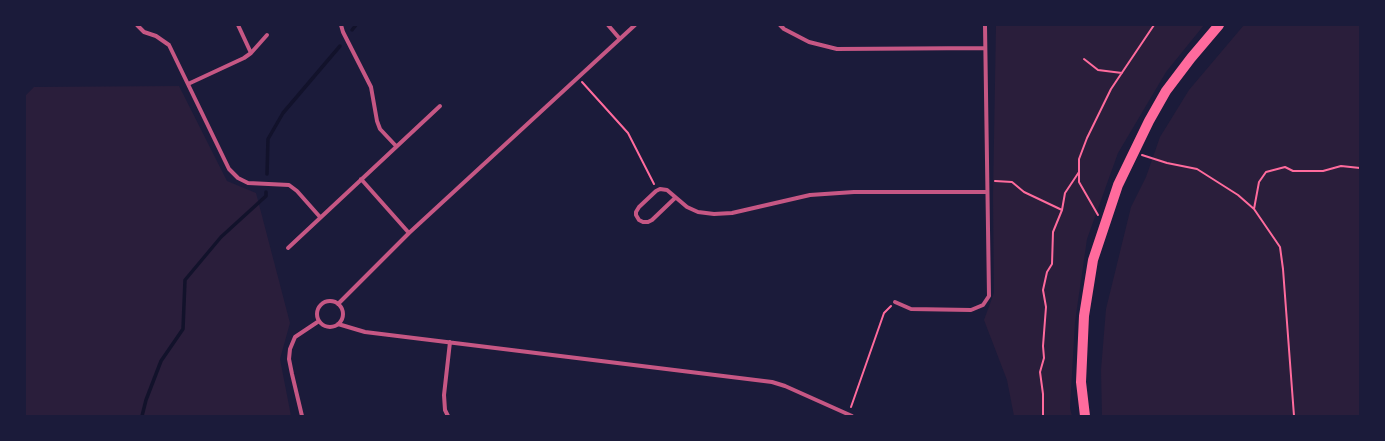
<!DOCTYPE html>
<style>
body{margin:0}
#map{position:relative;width:1385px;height:441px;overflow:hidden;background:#1b1b3a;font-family:Inter,sans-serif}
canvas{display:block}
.frame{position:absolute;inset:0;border:26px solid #1b1b3a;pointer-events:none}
</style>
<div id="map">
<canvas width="1385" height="441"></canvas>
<div class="frame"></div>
</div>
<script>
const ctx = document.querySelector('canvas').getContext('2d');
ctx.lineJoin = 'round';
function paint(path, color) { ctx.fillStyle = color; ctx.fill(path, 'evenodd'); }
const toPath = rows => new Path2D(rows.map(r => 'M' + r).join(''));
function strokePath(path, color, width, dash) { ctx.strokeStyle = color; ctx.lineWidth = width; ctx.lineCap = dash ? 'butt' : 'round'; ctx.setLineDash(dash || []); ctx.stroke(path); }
const green = toPath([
 [996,25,1204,25,1166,72,1118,153,1087,239,1075,322,1070,408,1072,416,1014,416,1007,380,984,320,994,293,993,196],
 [1244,25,1360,25,1360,416,1102,416,1101,370,1106,309,1131,207,1146,177,1160,137,1189,90],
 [179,86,227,181,256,193,290,323,280,359,291,416,25,416,25,96,34,87]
]);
const stream = toPath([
 [352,30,356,25],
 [267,174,268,139,283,113,340,46],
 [142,416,146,400,161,361,183,329,185,280,221,237,266,196,266,192]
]);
const path = toPath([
 [1084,59,1098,70,1122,73],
 [582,82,628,133,654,184],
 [1142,155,1167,163,1197,169,1238,195,1254,209,1280,247,1283,269,1294,416],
 [995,181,1012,182,1024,192,1062,210],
 [1254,209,1259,182,1266,172,1285,167,1293,171,1323,171,1341,166,1360,168],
 [1098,215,1079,182,1079,159,1087,138,1111,89,1154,25],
 [851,407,884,313,891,306],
 [1043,416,1043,394,1040,372,1044,358,1043,346,1046,307,1043,290,1047,272,1052,264,1053,232,1062,210,1065,193,1079,172]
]);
const minor = toPath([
 [137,25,144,32,156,36,169,45,229,169,238,178,248,183,289,185,297,191,320,217],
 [238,25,251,53],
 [341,25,343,32,371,87,377,121,380,129,396,146],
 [608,25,620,39],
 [780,25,784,29,809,42,837,49,985,48],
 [188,84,244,58,251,53,267,35],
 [361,179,409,233],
 [675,198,652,220,648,222,643,222,639,220,636,215,636,212,639,207,656,191,660,189,667,190,687,207,698,212,714,214,732,213,810,195,854,192,987,192],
 [288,248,440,106],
 '317 314a13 13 0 1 1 26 0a13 13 0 1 1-26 0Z',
 [895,302,911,309,971,310,983,305,989,296,985,25],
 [338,304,409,233,635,25],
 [338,324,365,332,772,382,785,386,852,416],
 [302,416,292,374,289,359,290,349,295,337,319,321],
 [448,416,445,410,444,395,450,342]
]);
const primary = toPath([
 [1085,416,1081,382,1084,316,1093,260,1118,185,1149,121,1166,91,1191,58,1219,25]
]);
paint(green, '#2a1e3b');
strokePath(stream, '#12122b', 3.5);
strokePath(path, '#ff6b9d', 2);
strokePath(minor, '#c65784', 4);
strokePath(primary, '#ff6b9d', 10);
</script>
